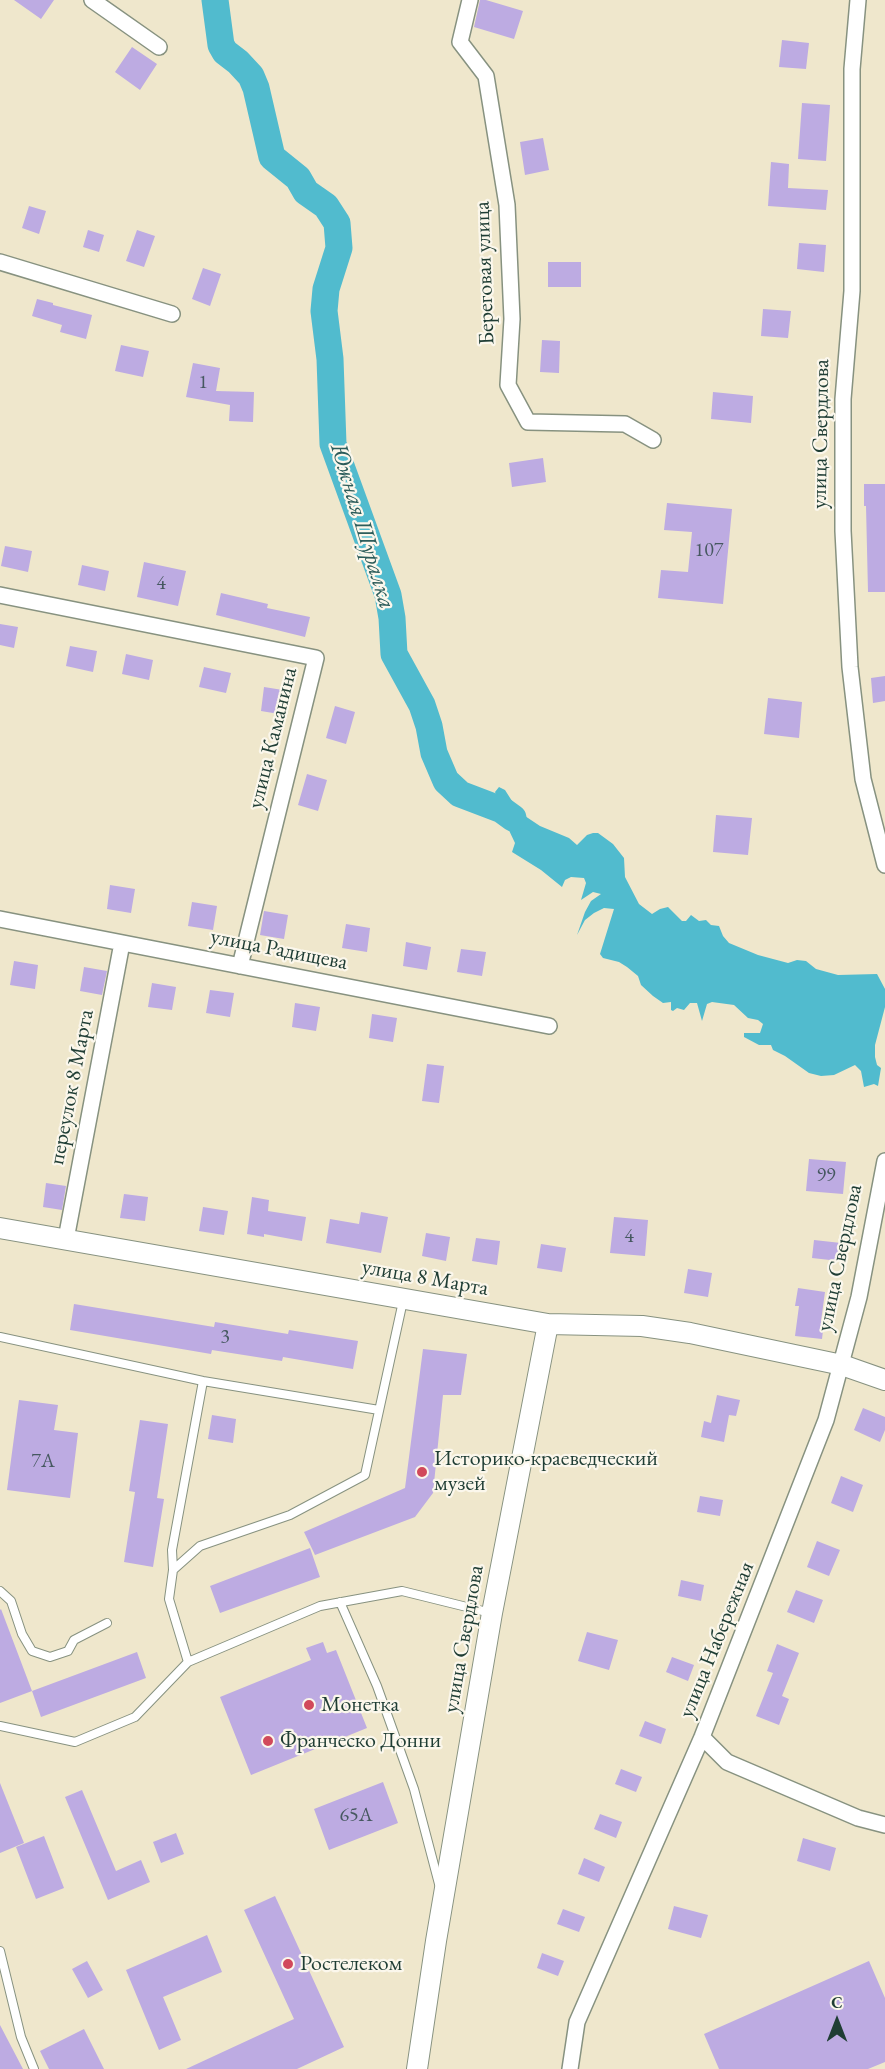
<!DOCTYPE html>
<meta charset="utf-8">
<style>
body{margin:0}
#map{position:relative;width:885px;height:2069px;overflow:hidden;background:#efe7cc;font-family:"EB Garamond",serif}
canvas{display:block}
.north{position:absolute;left:807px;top:1991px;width:60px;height:60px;-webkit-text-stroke:4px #fbf7ec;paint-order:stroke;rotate:0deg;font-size:16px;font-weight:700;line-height:24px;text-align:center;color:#1f3d34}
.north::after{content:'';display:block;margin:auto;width:21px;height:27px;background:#1f3d34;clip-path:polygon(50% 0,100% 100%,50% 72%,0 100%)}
</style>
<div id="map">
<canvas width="885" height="2069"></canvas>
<div class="north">С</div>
</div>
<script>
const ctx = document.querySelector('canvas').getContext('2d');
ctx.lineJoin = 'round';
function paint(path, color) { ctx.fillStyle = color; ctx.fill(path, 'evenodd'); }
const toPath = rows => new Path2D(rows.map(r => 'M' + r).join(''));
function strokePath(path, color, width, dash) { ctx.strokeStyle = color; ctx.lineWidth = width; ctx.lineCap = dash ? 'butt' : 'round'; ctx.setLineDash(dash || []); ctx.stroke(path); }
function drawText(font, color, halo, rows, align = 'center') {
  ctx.font = font + ' "EB Garamond",serif'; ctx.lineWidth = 4.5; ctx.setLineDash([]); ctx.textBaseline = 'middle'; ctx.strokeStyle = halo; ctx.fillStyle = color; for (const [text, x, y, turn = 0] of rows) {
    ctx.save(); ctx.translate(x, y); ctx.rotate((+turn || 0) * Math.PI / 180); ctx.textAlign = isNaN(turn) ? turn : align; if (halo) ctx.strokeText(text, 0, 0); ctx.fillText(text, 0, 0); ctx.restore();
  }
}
const water = toPath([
 [499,787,505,790,519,812,540,826,569,838,577,845,587,835,593,833,598,833,613,844,624,858,625,877,639,904,652,914,660,909,668,907,682,921,686,921,691,915,699,921,706,920,711,925,719,926,723,936,729,943,758,955,788,963,797,960,806,961,816,969,838,975,877,974,885,989,885,1007,875,1045,875,1057,877,1065,881,1068,878,1086,874,1084,864,1087,861,1071,855,1065,834,1075,821,1076,809,1073,785,1056,773,1050,771,1045,759,1045,744,1037,744,1033,760,1033,763,1024,758,1020,748,1018,734,1005,712,1002,707,1004,702,1021,697,1003,690,1003,684,1010,677,1008,673,1011,671,1010,671,1002,663,1003,653,996,641,985,638,976,627,967,619,962,603,958,600,954,614,909,604,908,594,913,585,920,577,935,585,912,591,901,601,894,593,892,581,900,586,883,584,878,571,877,565,880,562,887,541,870,512,852,515,843,506,824,501,816,484,807,481,802,498,799,495,792]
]);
const river = toPath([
 [215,0,221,45,225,52,238,62,251,76,256,88,272,157,298,178,306,192,326,206,337,223,339,248,326,289,324,311,330,359,333,444,388,595,392,618,394,654,422,705,429,726,434,753,446,781,460,794,502,810,513,818]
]);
const building = toPath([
 [14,0,54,0,41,19],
 [480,0,486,0,523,11,514,39,474,27],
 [782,40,809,43,806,69,779,67],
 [132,47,157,64,140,90,115,72],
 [802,103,830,105,826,161,798,159],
 [543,138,549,170,525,175,520,142],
 [771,162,789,164,788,188,828,190,826,210,768,206],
 [29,206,46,211,39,234,22,228],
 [88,230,104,235,99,252,83,247],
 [137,230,155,236,144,267,126,261],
 [799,243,826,245,824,272,797,269],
 [548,262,581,262,581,287,548,287],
 [203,268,221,274,210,306,192,299],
 [37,299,53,303,53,305,92,315,86,339,60,332,62,325,32,316],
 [763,309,791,311,788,338,761,336],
 [542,340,560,341,559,373,540,372],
 [121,345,149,351,143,377,115,371],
 [193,363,220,368,216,391,254,392,253,422,229,421,230,405,186,397],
 [713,392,753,396,751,423,711,419],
 [543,458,546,482,512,487,509,463],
 [864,484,885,484,885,592,868,592,866,506,864,506],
 [667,503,732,509,723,604,658,598,661,570,688,572,692,532,664,530],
 [5,546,32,551,28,572,1,566],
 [144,562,186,571,178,606,137,597],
 [82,565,109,571,105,591,78,585],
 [221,593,268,604,267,608,310,617,305,637,216,615],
 [0,624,18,627,14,648,0,645],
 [70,646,97,651,93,672,66,666],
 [126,654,153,660,149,680,122,674],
 [204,667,231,673,226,693,199,687],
 [885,676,885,701,873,703,871,678],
 [264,687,289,691,285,715,261,711],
 [768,698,802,702,799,738,764,734],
 [335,706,355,712,346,744,326,738],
 [307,774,327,780,318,811,298,805],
 [716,815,752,818,748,855,713,852],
 [110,885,135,889,131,913,107,909],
 [192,902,217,906,213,930,188,926],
 [264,911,288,915,284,939,260,935],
 [346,924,370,928,367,952,342,948],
 [406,942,431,947,427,970,403,966],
 [461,949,486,952,482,976,457,972],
 [14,961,38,965,35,989,10,985],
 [84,967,107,971,102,995,80,991],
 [152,983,176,987,172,1010,148,1007],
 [210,990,234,993,230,1017,206,1013],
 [295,1003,320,1007,316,1031,292,1027],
 [372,1014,397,1018,393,1042,369,1038],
 [427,1064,444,1066,439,1103,422,1101],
 [809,1159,846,1162,843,1194,806,1191],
 [46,1183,66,1186,62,1210,43,1207],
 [124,1194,148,1197,145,1221,120,1218],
 [252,1197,269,1200,268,1211,306,1217,302,1241,264,1234,264,1237,247,1234],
 [203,1207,228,1211,224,1235,199,1231],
 [361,1212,388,1217,381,1253,326,1243,330,1219,359,1224],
 [614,1217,648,1220,645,1256,610,1253],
 [426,1233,450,1237,446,1261,422,1256],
 [476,1238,500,1241,497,1265,472,1261],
 [814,1240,841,1243,839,1261,812,1258],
 [541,1244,566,1248,562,1272,537,1268],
 [688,1269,712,1273,708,1297,684,1293],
 [798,1288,825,1292,821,1321,824,1322,822,1339,795,1336,799,1306,795,1306],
 [74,1304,214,1327,215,1322,288,1334,289,1330,358,1341,353,1369,283,1357,282,1361,212,1350,211,1354,70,1330],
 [423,1349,467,1354,461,1395,443,1395,433,1493,415,1517,315,1555,304,1532,405,1488],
 [717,1395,740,1400,736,1416,729,1415,724,1442,701,1437,704,1421,711,1423],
 [19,1400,58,1405,54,1430,78,1433,70,1498,7,1490],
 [863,1408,885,1417,885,1430,880,1442,854,1430],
 [212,1415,236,1419,233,1443,208,1439],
 [140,1420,168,1424,157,1498,164,1499,153,1567,124,1562,135,1492,129,1491],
 [841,1476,863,1485,853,1512,831,1503],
 [700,1496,723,1500,720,1516,697,1512],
 [817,1541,840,1550,829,1576,807,1567],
 [310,1548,320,1577,220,1613,210,1586],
 [681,1580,704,1585,701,1601,678,1596],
 [796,1590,823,1600,814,1623,787,1612],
 [1,1609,32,1691,0,1703,0,1610],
 [587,1632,618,1640,609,1670,578,1661],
 [323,1642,327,1653,336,1650,367,1728,251,1775,220,1697,311,1660,306,1648],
 [777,1644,799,1653,782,1696,789,1699,779,1725,756,1716,773,1673,767,1671],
 [137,1652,146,1678,41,1717,32,1691],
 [672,1657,694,1665,688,1681,666,1672],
 [645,1721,666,1729,661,1744,639,1736],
 [621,1769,642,1777,636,1792,615,1784],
 [383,1782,398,1823,329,1850,314,1809],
 [0,1783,24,1843,0,1853],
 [82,1790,116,1871,141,1860,150,1882,108,1900,65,1797],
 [600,1814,622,1822,616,1838,594,1829],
 [176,1833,184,1854,161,1863,153,1842],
 [44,1836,64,1888,36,1899,16,1847],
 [803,1838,836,1848,830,1871,797,1861],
 [584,1858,605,1867,599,1882,578,1874],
 [275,1896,344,2047,297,2069,186,2069,294,2019,244,1910],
 [674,1906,708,1915,701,1938,668,1929],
 [563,1909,585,1917,579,1932,557,1924],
 [207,1935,222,1972,163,1997,181,2040,159,2050,126,1970],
 [542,1953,564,1961,558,1976,537,1968],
 [87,1961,103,1990,88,1998,72,1969],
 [869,1961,885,1998,885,2062,868,2069,719,2069,704,2034],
 [0,2025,23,2069,0,2069],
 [84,2029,104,2069,49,2069,40,2051]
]);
const service = toPath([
 [0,1337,203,1381,379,1410],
 [173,1570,172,1550,203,1381],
 [0,1591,11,1601,22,1634,32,1651,50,1657,68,1651,74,1640,107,1623],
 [340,1602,377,1686,414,1789,439,1884],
 [188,1662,169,1599,173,1570,200,1546,290,1515,365,1475,403,1301],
 [0,1726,75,1742,135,1717,188,1662,320,1606,402,1591,491,1613],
 [0,1951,21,2037,34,2069]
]);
const minor = toPath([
 [92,0,159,47],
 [470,0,460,42,486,76,507,205,512,319,508,385,528,422,625,424,653,440],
 [858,0,852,69,852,291,843,399,843,531,850,667,863,779,885,865],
 [0,262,172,314],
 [0,595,316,658,240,966],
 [0,919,549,1026],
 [66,1239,122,943],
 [702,1737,727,1762,858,1818,885,1825],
 [570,2069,577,2022,702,1737,826,1420,859,1297,885,1161]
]);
const tertiary = toPath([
 [0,1228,548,1324,642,1326,690,1333,842,1365,885,1380],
 [417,2069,436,1941,492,1613,548,1324]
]);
const markers = [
 [422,1472,6,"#d1495b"],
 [309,1705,6,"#d1495b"],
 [268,1741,6,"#d1495b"],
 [288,1964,6,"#d1495b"]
];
const numberNames = [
 ["1",203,383],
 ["107",709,551],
 ["4",161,584],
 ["99",826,1176],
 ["4",629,1237],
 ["3",225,1338],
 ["7А",43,1462],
 ["65А",356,1816]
];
const streetNames = [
 ["Береговая улица",485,273,-92],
 ["улица Свердлова",821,434,-89],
 ["улица Каманина",273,738,-76],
 ["улица Радищева",279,950,11],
 ["переулок 8 Марта",72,1087,-79],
 ["улица Свердлова",840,1258,-78],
 ["улица 8 Марта",425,1278,10],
 ["улица Свердлова",464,1639,-80],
 ["улица Набережная",717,1640,-68]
];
const poiNames = [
 ["Историко-краеведческий",434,1459],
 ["музей",434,1484],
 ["Монетка",321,1705],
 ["Франческо Донни",280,1741],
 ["Ростелеком",300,1964]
];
const waterNames = [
 ["Южная Шуралка",362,526,73]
];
paint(water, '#51bbce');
strokePath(river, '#51bbce', 27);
paint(building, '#bdabe2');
strokePath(service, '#879280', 10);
strokePath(minor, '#879280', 18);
strokePath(tertiary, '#879280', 22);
strokePath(service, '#fff', 8);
strokePath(minor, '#fff', 15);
strokePath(tertiary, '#fff', 20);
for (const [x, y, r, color] of markers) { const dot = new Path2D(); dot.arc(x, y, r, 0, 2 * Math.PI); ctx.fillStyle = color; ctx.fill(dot); strokePath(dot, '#fbf7ec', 2); }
drawText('20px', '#465860', null, numberNames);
drawText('22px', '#1f3d34', '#fbf7ec', streetNames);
drawText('22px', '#1f3d34', '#fbf7ec', poiNames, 'left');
drawText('italic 24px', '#2c5c5a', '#fbf7ec', waterNames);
</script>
